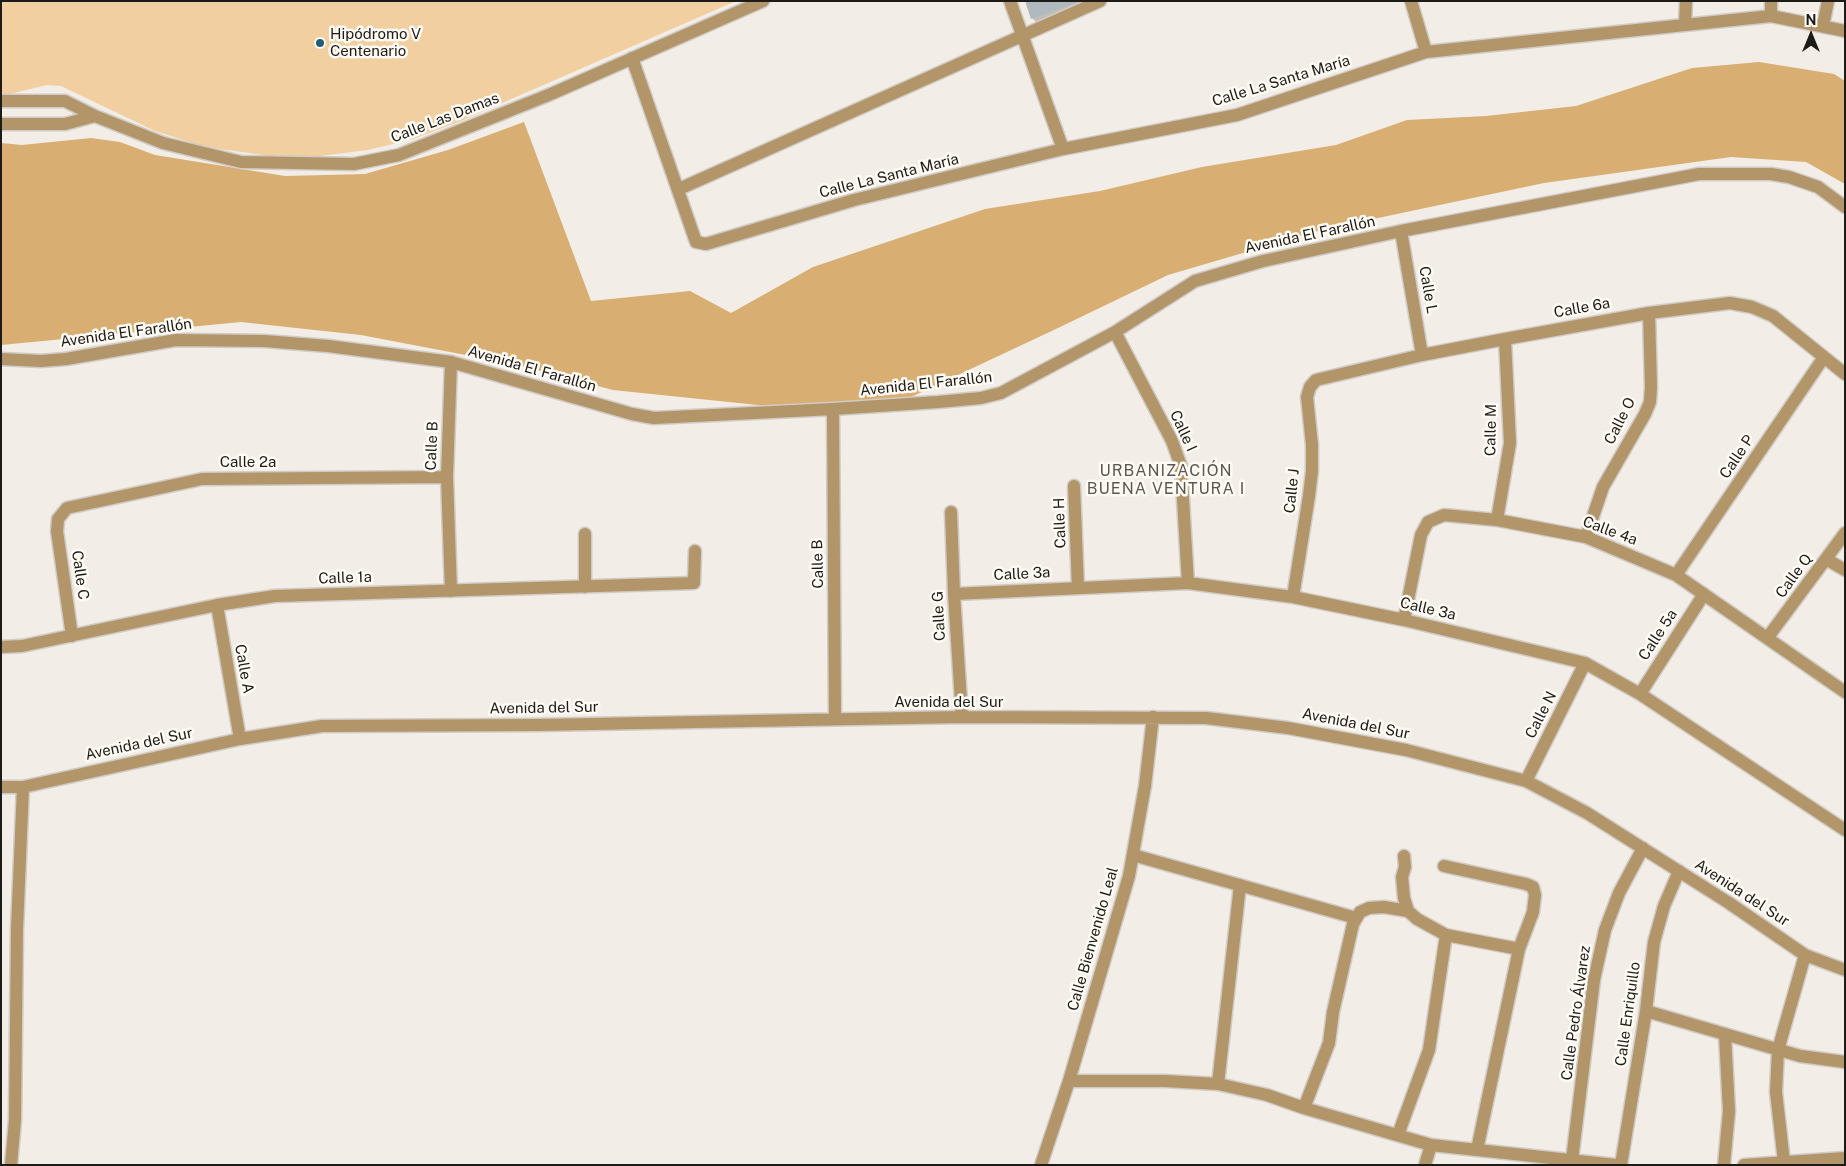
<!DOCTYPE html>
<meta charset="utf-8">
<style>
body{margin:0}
#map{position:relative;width:1846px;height:1166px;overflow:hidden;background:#f2ede6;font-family:"Public Sans",sans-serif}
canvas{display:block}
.frame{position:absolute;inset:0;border:2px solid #1c1b18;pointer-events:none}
.north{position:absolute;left:1786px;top:10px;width:50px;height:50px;-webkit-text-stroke:4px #fefaf4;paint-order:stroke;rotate:0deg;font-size:14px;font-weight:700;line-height:20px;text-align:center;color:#1c1b18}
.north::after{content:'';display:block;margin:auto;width:18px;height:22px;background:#1c1b18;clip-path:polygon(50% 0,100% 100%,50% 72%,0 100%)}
</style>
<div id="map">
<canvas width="1846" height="1166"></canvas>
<div class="frame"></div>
<div class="north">N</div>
</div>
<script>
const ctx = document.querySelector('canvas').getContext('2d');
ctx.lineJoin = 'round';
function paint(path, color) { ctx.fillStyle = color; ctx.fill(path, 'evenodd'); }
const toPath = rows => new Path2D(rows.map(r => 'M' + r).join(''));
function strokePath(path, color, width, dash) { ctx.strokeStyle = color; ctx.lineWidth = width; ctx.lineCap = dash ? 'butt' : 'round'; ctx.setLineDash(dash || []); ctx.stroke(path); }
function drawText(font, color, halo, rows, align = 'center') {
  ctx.font = font + ' "Public Sans",sans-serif'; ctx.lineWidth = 5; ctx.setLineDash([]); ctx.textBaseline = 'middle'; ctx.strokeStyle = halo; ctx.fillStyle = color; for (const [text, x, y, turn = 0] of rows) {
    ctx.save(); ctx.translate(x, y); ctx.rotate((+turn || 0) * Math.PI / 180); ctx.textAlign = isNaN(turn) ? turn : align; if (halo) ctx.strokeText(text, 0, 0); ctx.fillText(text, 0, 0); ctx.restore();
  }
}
const green = toPath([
 [1,1,736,1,461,121,413,139,368,150,320,156,271,156,206,147,155,131,61,86,47,85,1,96]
]);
const forest = toPath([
 [1759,62,1834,74,1845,81,1845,184,1806,162,1731,157,1544,183,1321,230,1168,275,1058,328,894,405,806,410,613,390,518,365,361,335,241,322,1,345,1,143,22,145,91,138,120,142,155,155,285,176,365,174,448,150,524,122,591,301,690,291,731,313,813,267,985,209,1100,191,1202,167,1336,145,1407,120,1486,116,1576,106,1692,68]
]);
const shadow = toPath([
 [1026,1,1096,1,1038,24,1032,18]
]);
const building = toPath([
 [1025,1,1076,1,1076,3,1031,19]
]);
const minor = toPath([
 [1010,1,1063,149],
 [1411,1,1426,52],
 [1771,1,1771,16],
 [1685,25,1686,1],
 [1823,26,1828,1],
 [632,58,696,242,706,244,854,200,1063,149,1237,115,1426,52,1771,16,1845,31],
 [1,101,65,101,95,116,163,143,241,162,354,164,399,155,551,94,763,1],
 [1,124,65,124,95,116],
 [679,189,1100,1],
 [1401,231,1422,355],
 [1115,332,1172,441,1181,466,1188,583],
 [1,359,41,361,66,359,176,340,264,341,328,346,451,362,632,414,654,418,833,409,938,402,981,398,1001,393,1115,332,1195,281,1263,261,1401,231,1699,174,1771,174,1789,177,1818,187,1845,207],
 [451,362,447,477,451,591],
 [833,409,835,719],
 [1074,486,1078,588],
 [951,512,954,594,962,717],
 [1497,520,1510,443,1505,339],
 [585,534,585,587],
 [1586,537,1603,487,1645,414,1650,402,1651,387,1649,313],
 [1826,559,1845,570],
 [1676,575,1824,357],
 [954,594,1188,583,1293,597,1404,620,1585,663,1640,694,1845,830],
 [1293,597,1309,496,1312,471,1312,445,1307,397,1310,387,1316,380,1422,355,1505,339,1649,313,1730,303,1752,307,1773,316,1845,374],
 [217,605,240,739],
 [1404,620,1421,535,1428,522,1444,515,1497,520,1586,537,1676,575,1845,692],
 [72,636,57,531,58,519,67,508,202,479,447,477],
 [1768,637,1845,533],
 [1,647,22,646,217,605,275,596,694,583,695,551],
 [1640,694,1704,594],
 [1526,781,1585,663],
 [1,787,23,787,240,739,322,726,538,725,962,717,1206,718,1288,728,1406,750,1526,781,1587,813,1729,903,1805,955,1845,970],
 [1133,855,1356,918],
 [1404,856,1405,867,1402,877,1404,898,1408,911,1417,919,1446,935,1519,949],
 [1444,866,1526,884,1533,887,1535,895,1533,912,1519,949,1477,1150],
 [1646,1011,1800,1056,1845,1062],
 [1069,1081,1165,1081,1218,1084,1267,1095,1304,1108,1431,1145,1616,1165],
 [1218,1084,1240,885],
 [1304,1108,1329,1043,1333,1012,1353,924,1360,912,1369,908,1384,907,1408,911],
 [1398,1135,1429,1050,1446,935],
 [1572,1160,1594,980,1605,930,1619,893,1643,848],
 [1784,1162,1776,1092,1778,1050,1805,955],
 [11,1165,15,1120,17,929,23,787],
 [1041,1165,1069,1081,1129,876,1145,786,1153,717],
 [1425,1165,1431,1145],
 [1621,1165,1646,1011,1654,942,1664,906,1679,871],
 [1724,1165,1729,1111,1725,1035],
 [1744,1165,1845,1158]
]);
const markers = [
 [320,43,5,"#235e76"]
];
const poiNames = [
 ["Hipódromo V",330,34],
 ["Centenario",330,51]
];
const streetNames = [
 ["Calle La Santa María",1281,81,-17],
 ["Calle Las Damas",445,118,-21],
 ["Calle La Santa María",889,176,-14],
 ["Avenida El Farallón",1310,235,-12],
 ["Calle L",1428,290,80],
 ["Calle 6a",1582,308,-10],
 ["Avenida El Farallón",126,333,-8],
 ["Avenida El Farallón",532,369,16],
 ["Avenida El Farallón",926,384,-6],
 ["Calle O",1620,421,-63],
 ["Calle M",1491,430,-89],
 ["Calle I",1183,431,65],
 ["Calle B",432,446,-88],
 ["Calle P",1737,457,-56],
 ["Calle 2a",248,462],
 ["Calle J",1292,491,-84],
 ["Calle H",1060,523,-92],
 ["Calle 4a",1610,531,20],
 ["Calle B",818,564,-91],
 ["Calle 3a",1022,574,-3],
 ["Calle C",80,575,82],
 ["Calle Q",1794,576,-54],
 ["Calle 1a",345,578,-2],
 ["Calle 3a",1428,609,13],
 ["Calle G",939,616,-93],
 ["Calle 5a",1658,635,-57],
 ["Calle A",244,669,80],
 ["Avenida del Sur",949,702],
 ["Avenida del Sur",544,708,-1],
 ["Calle N",1541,715,-63],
 ["Avenida del Sur",1356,724,11],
 ["Avenida del Sur",139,744,-12],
 ["Avenida del Sur",1742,893,33],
 ["Calle Bienvenido Leal",1093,939,-74],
 ["Calle Pedro Álvarez",1576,1013,-82],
 ["Calle Enriquillo",1628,1014,-82]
];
const neighbourhoodNames = [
 ["URBANIZACIÓN",1166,471],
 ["BUENA VENTURA I",1166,489]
];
paint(green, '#f1cfa0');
paint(forest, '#d8ae72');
paint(shadow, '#0003');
paint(building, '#b0b9bd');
strokePath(minor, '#d0cbc5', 15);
strokePath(minor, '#b3956a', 12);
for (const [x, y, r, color] of markers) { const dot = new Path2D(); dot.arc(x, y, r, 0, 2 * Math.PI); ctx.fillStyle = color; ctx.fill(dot); strokePath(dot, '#fefaf4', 2); }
drawText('15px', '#1c1b18', '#fefaf4', poiNames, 'left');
drawText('15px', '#1c1b18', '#fefaf4', streetNames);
ctx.letterSpacing = '1px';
drawText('16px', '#5a5650', '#fefaf4', neighbourhoodNames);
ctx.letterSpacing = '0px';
</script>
